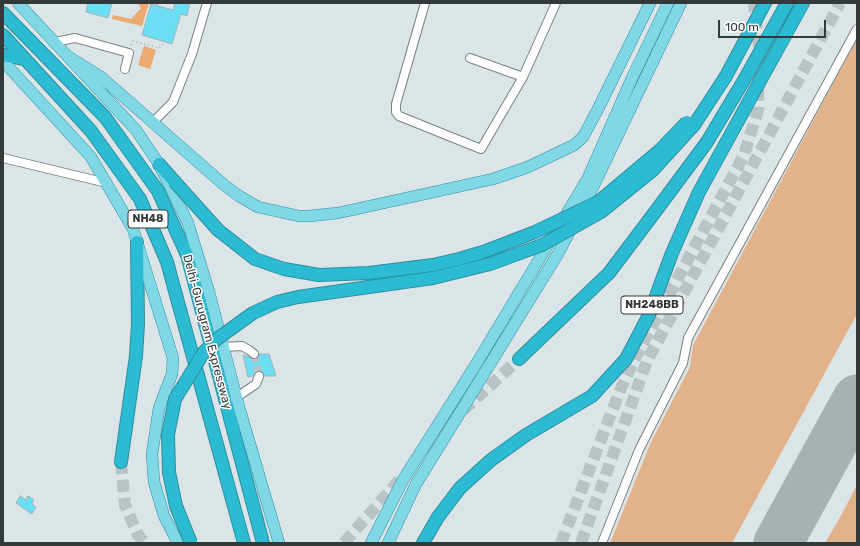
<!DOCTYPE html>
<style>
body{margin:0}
#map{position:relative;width:860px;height:546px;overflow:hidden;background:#dbe5e8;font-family:Rubik,sans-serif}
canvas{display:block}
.frame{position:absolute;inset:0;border:4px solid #333838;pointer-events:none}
.scale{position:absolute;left:718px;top:20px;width:108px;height:18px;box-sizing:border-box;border:2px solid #333838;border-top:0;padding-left:5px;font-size:12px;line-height:14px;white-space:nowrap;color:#333838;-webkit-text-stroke:3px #fff;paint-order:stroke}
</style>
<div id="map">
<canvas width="860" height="546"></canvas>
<div class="frame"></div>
<div class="scale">100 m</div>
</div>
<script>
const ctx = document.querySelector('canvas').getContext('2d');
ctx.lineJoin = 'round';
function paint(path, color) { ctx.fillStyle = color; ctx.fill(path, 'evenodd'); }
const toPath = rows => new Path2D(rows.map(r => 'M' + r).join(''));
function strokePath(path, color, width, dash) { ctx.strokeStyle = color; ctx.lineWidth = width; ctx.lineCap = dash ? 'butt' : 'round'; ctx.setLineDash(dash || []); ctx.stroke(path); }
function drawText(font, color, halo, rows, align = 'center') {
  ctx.font = font + ' Rubik,sans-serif'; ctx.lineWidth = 3; ctx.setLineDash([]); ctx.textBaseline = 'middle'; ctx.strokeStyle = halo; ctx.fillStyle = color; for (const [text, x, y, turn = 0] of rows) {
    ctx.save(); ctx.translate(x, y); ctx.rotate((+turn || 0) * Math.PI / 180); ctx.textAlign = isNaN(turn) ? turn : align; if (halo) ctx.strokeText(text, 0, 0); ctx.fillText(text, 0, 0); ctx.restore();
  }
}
const green = toPath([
 [857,39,857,314,732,543,610,543,651,442,690,367,693,345],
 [857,485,857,543,825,543,838,521]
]);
const water = toPath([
 [137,3,149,3,142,26,112,19,113,15,131,19,141,8],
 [144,46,156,50,150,69,138,65]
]);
const runway = toPath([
 [778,543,857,399]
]);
const building = toPath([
 [88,3,112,3,108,18,86,12,88,3],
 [175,3,190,3,187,16,181,14,172,44,142,35,151,4,173,10,175,3],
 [259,354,269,354,276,376,264,376,263,372,258,371,253,376,248,377,243,355,254,359,258,358,259,354],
 [20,496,26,500,28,496,34,500,32,504,36,507,32,514,16,503,20,496]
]);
const minorTunnel = toPath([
 [254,354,259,376]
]);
const highwayTunnel = toPath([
 [426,450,446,426,519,359],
 [121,462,125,505,138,535,145,543],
 [344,543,403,476],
 [561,543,621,388,636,356,744,155,758,110,759,47,754,3],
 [581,543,647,361,840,3]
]);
const path = toPath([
 [173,3,174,4],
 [157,5,158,3],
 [131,45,133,41,159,48,162,46,163,42]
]);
const minor = toPath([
 [425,3,396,104,396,112,399,116,481,149,523,77,556,3],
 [55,42,75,38,129,53,125,69],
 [470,58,523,77],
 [153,122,173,102,192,54,207,3],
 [3,158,107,183],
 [223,347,242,346,249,350,254,354],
 [234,399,256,384,259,376],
 [602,543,639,450,683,363,688,338,857,29]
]);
const major = toPath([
 [18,3,136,130,159,164,188,223,209,292,239,407,279,543],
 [66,55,101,77,223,184,239,196,258,207,299,216,309,216,338,213,493,179,528,167,574,145,583,137,598,109,650,3],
 [3,61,91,157,133,229,173,358,172,374,159,408,152,454,154,482,164,516,178,543],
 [371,543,403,480,475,366,588,178,632,78,668,3],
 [388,543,416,484,559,252,595,183,681,3]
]);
const highway = toPath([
 [3,13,105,117,158,191,187,255,263,543],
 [3,35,91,131,140,199,167,262,244,543],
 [3,55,25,59],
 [726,76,765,3],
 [159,164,174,181],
 [519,359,609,273,655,212,707,142,747,75,787,3],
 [121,462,136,356,138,324,137,242],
 [423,543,438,517,460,488,491,460,526,435,592,396,626,359,649,315,672,253,699,192,803,3]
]);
const highwayBridge = toPath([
 [174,181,218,230,255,259,284,269,319,275,369,273,433,265,459,259,483,252,535,232,598,202,660,150,687,122],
 [191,543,176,506,169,472,168,435,175,399,204,352,217,339,253,313,277,302,298,297,433,278,490,264,542,245,601,212,653,170,694,125,726,76]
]);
const shields = [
 [148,219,40],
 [652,305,62]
];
const shieldNames = [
 ["NH48",148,219],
 ["NH248BB",652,305]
];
const streetNames = [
 ["Delhi-Gurugram Expressway",207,332,75]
];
paint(green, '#e2b38a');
paint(water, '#ecaa6e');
strokePath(runway, '#a8b0b2', 49);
paint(building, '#6adff4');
strokePath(building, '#a6b0b2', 1);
strokePath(minorTunnel, '#b9c2c5', 8, [8, 4]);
strokePath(highwayTunnel, '#b9c2c5', 12, [12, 6]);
strokePath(minor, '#788183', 10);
strokePath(major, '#2e8e9d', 12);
strokePath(highway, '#2e8e9d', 14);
strokePath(path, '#9aa2a4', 1.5, [1, 3]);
strokePath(minor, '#fff', 8);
strokePath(major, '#80d7e5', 11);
strokePath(highway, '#2bbcd3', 12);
strokePath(highwayBridge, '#2e8e9d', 14, []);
strokePath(highwayBridge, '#2bbcd3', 12);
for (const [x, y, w] of shields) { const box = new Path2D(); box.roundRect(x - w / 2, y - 9, w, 18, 3); ctx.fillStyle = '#fff'; ctx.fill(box); strokePath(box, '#333838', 1); }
drawText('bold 11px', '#333838', null, shieldNames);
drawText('12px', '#333838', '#fff', streetNames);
</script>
